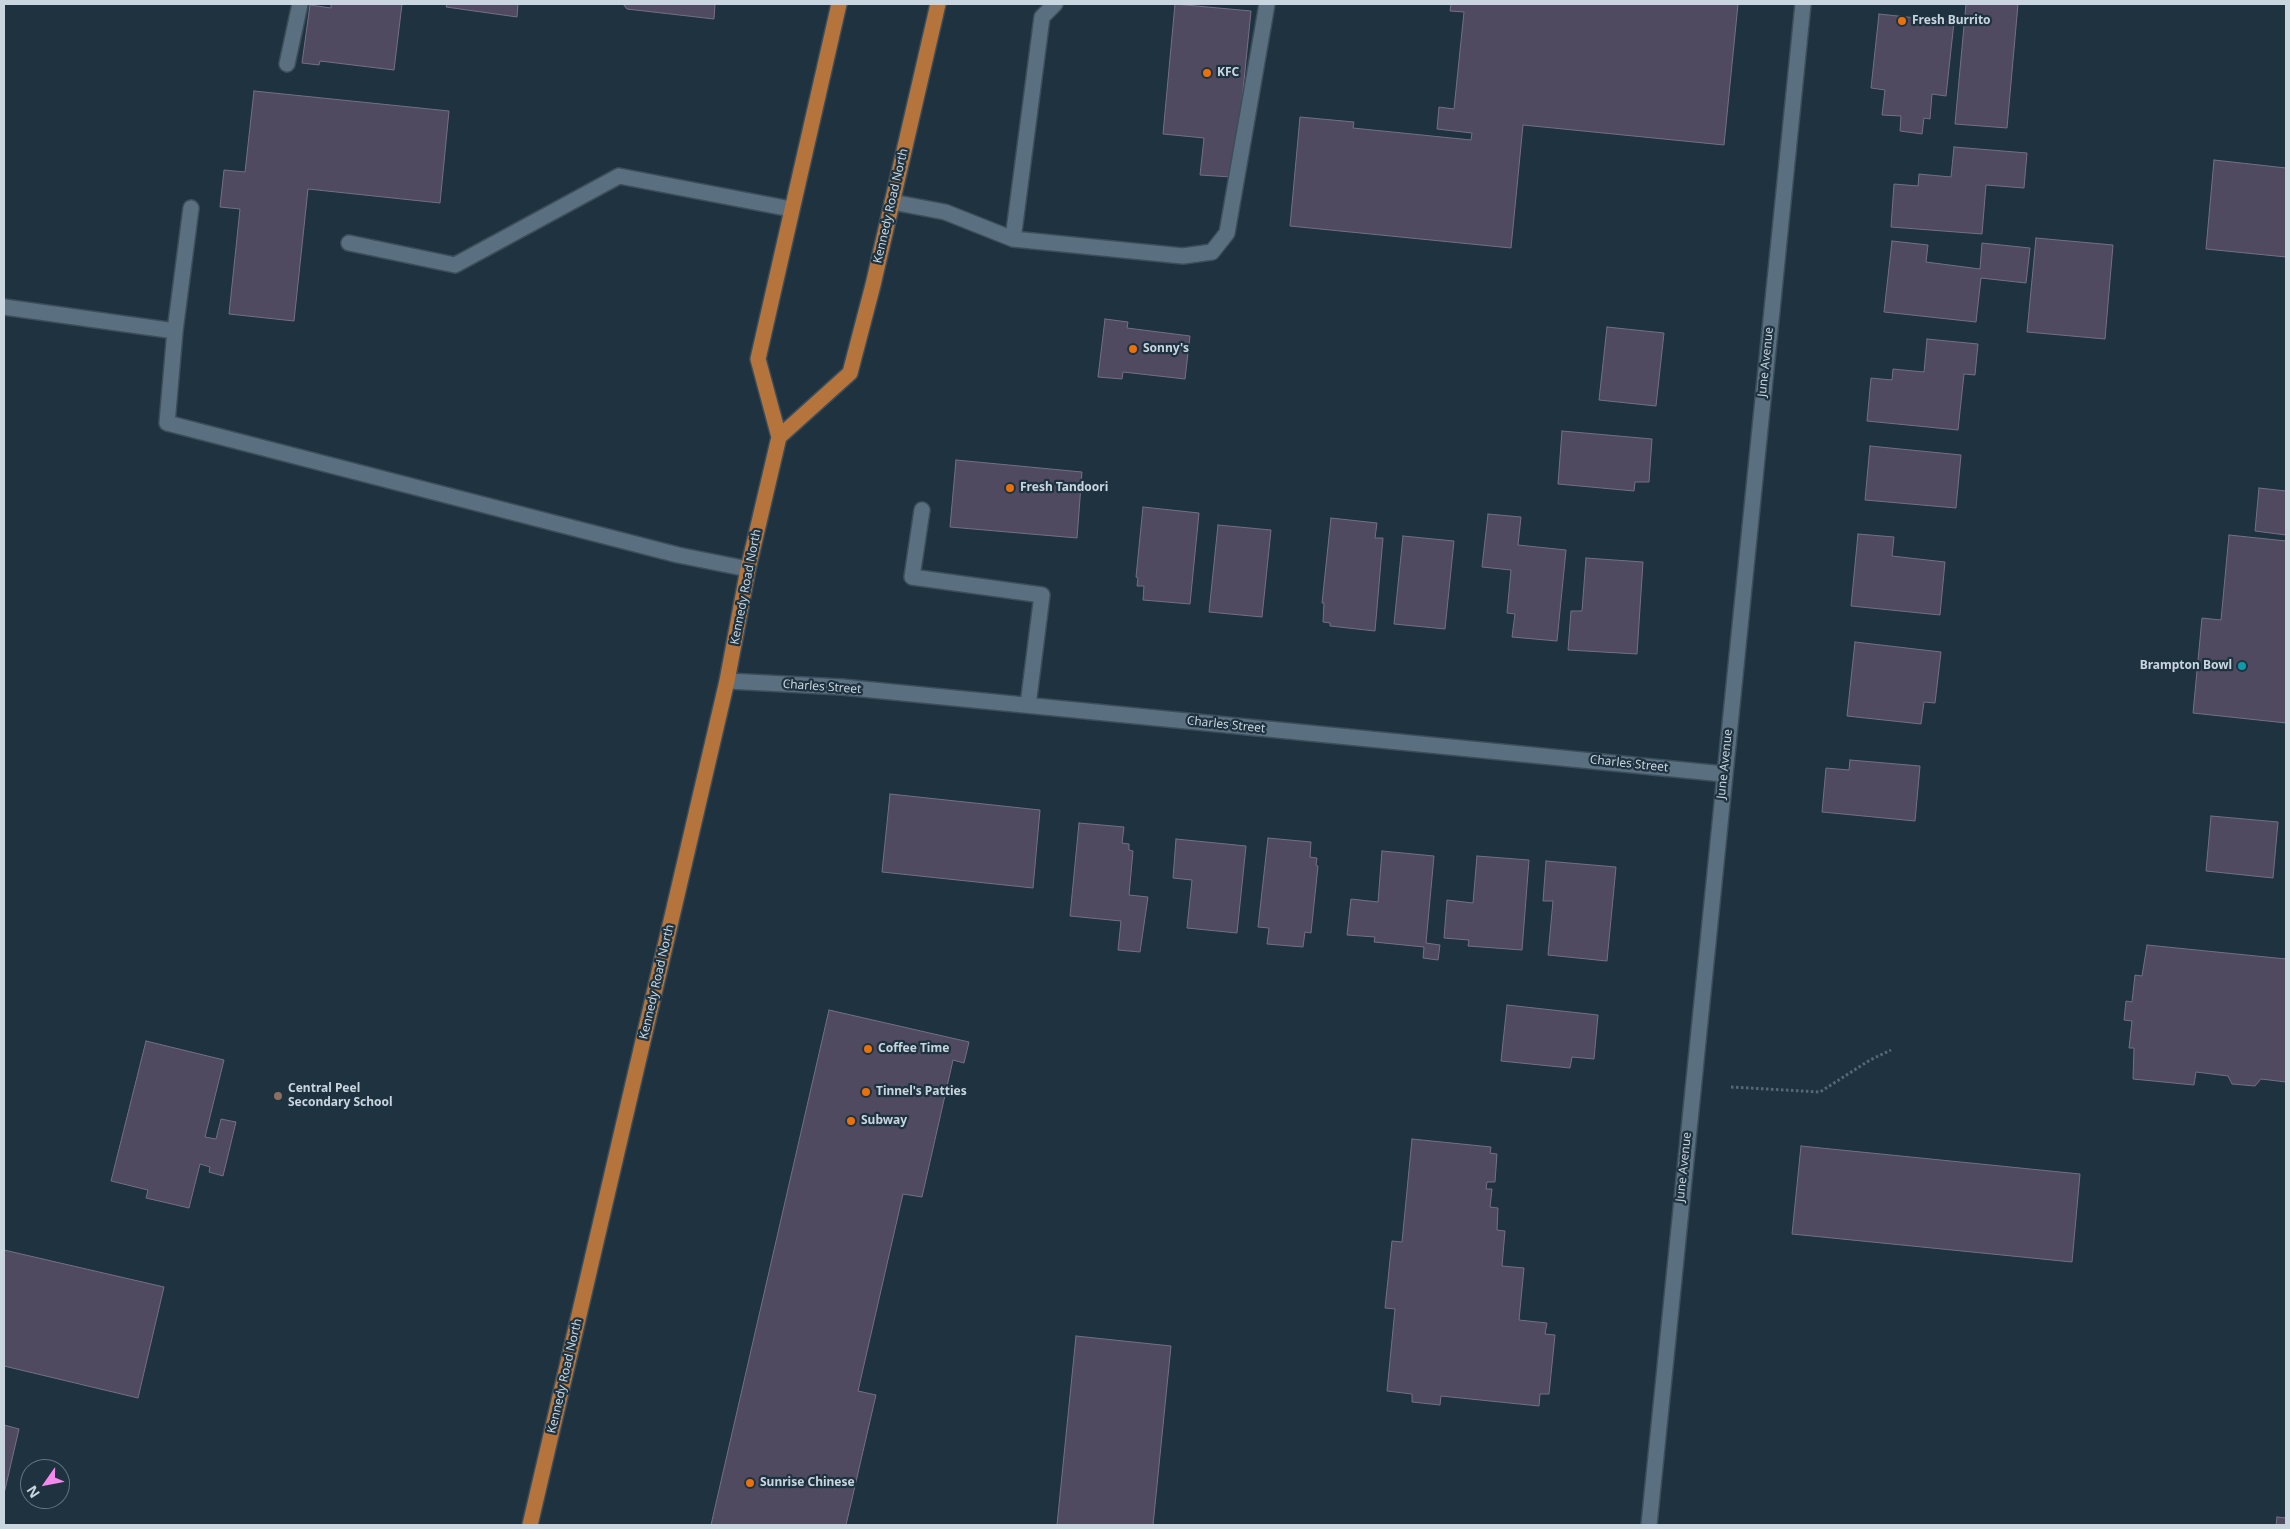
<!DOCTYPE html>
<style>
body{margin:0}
#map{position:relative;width:2290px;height:1529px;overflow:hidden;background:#1e3240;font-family:"Noto Sans",sans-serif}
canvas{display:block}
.frame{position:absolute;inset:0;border:5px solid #cad6df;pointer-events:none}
.north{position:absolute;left:20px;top:1459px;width:50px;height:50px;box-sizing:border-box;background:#1e3240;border:1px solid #637480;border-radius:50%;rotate:237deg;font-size:14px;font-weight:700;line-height:20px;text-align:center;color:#cad6df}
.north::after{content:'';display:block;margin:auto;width:18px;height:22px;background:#f589ee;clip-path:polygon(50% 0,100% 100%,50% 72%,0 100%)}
</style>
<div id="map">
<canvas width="2290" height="1529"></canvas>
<div class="frame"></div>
<div class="north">N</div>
</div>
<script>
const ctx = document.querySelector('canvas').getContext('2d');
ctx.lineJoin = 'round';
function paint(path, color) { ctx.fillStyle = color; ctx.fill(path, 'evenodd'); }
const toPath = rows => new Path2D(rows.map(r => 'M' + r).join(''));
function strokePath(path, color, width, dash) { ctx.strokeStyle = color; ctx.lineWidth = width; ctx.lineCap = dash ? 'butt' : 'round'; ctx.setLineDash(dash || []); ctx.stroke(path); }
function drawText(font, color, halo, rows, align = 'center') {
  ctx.font = font + ' "Noto Sans",sans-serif'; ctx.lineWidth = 4.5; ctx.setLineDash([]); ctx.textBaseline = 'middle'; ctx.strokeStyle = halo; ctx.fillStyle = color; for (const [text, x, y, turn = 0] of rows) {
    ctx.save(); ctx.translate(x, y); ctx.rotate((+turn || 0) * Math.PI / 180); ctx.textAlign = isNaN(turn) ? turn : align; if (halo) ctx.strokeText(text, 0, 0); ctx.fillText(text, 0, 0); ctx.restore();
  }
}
const building = toPath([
 [331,4,402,4,394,70,320,61,319,65,302,63,310,5,331,8,331,4],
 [447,4,518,4,517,17,446,7,447,4],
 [623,4,715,4,714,19,627,9,623,4],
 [1175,4,1251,11,1238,140,1235,139,1231,177,1200,175,1204,138,1163,134,1175,4],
 [1451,4,1738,4,1724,145,1523,125,1511,248,1290,226,1300,117,1354,122,1353,128,1471,140,1472,133,1437,129,1439,107,1454,109,1464,12,1450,11,1451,4],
 [1966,4,2018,4,2007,128,1955,124,1966,4],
 [1879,14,1954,22,1946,96,1932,94,1930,119,1924,118,1922,134,1900,131,1901,116,1882,115,1885,90,1871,88,1879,14],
 [254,91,449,111,440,203,308,189,294,321,229,314,240,209,220,207,224,170,245,172,254,91],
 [1954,147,2027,153,2024,188,1986,185,1982,234,1891,227,1894,184,1918,186,1919,174,1951,177,1954,147],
 [2214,160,2286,168,2286,257,2206,249,2214,160],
 [2036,238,2113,245,2105,339,2027,332,2036,238],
 [1892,241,1928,245,1926,262,1980,269,1982,243,2030,248,2026,283,1981,278,1976,322,1884,312,1892,241],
 [1105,319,1128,322,1127,328,1190,336,1185,379,1123,372,1122,379,1098,377,1105,319],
 [1607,327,1664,333,1656,406,1599,400,1607,327],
 [1927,339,1978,344,1975,375,1964,374,1958,430,1867,421,1871,378,1892,380,1893,369,1924,372,1927,339],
 [1562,431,1652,439,1649,482,1635,482,1634,491,1558,484,1562,431],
 [1870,446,1961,455,1956,508,1865,500,1870,446],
 [956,460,1082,472,1077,538,950,527,956,460],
 [2259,488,2286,491,2286,535,2255,531,2259,488],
 [1143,507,1199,513,1190,604,1143,600,1144,586,1137,586,1138,578,1136,577,1143,507],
 [1488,514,1521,517,1518,545,1566,550,1557,641,1512,637,1515,614,1507,613,1511,570,1482,567,1488,514],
 [1331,518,1377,523,1375,538,1383,538,1375,631,1330,626,1330,623,1323,622,1324,603,1322,603,1331,518],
 [1218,525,1271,530,1262,617,1209,612,1218,525],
 [1858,534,1894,537,1892,556,1945,562,1940,615,1851,606,1858,534],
 [2229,535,2286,541,2286,723,2193,713,2202,618,2221,620,2229,535],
 [1403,536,1454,541,1445,629,1394,624,1403,536],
 [1586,558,1643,562,1637,654,1568,650,1571,611,1582,611,1586,558],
 [1855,642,1941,652,1935,703,1924,702,1921,724,1847,716,1855,642],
 [1850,760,1920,766,1915,821,1822,812,1826,768,1849,770,1850,760],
 [890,794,1040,810,1033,888,882,872,890,794],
 [2211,816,2278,822,2273,878,2206,871,2211,816],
 [1079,823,1124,827,1122,843,1129,844,1129,850,1133,851,1129,895,1148,897,1140,952,1118,950,1121,921,1070,916,1079,823],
 [1268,838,1311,842,1310,857,1317,858,1316,865,1318,866,1311,933,1305,932,1303,947,1267,944,1269,928,1258,927,1268,838],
 [1176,839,1246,846,1237,933,1187,928,1192,880,1173,878,1176,839],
 [1382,851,1434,856,1426,943,1440,945,1438,960,1423,958,1424,947,1374,942,1375,937,1347,935,1351,899,1378,902,1382,851],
 [1477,856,1529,860,1522,950,1468,946,1469,940,1444,938,1447,900,1473,903,1477,856],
 [1546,861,1616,867,1607,961,1548,955,1553,901,1543,901,1546,861],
 [2147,945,2286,959,2286,1082,2261,1079,2255,1086,2232,1084,2228,1076,2196,1072,2194,1085,2133,1079,2134,1048,2129,1048,2132,1021,2124,1020,2126,1001,2132,1002,2135,975,2142,976,2147,945],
 [1507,1005,1598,1015,1594,1059,1572,1057,1570,1068,1501,1061,1507,1005],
 [829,1010,969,1042,964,1063,953,1060,922,1197,903,1194,858,1391,876,1395,846,1525,711,1525,829,1010],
 [146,1041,224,1060,205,1137,216,1139,221,1119,236,1122,223,1176,209,1172,210,1167,200,1164,189,1208,146,1198,148,1190,111,1181,146,1041],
 [1412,1139,1491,1147,1490,1153,1497,1154,1495,1182,1487,1182,1486,1189,1492,1189,1490,1207,1498,1208,1497,1230,1505,1231,1502,1266,1524,1268,1519,1320,1547,1323,1545,1334,1555,1335,1549,1394,1540,1394,1539,1406,1441,1396,1440,1405,1412,1402,1412,1394,1387,1391,1395,1309,1385,1308,1392,1241,1402,1242,1412,1139],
 [1801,1146,2080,1174,2072,1262,1792,1234,1801,1146],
 [4,1250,164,1287,138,1398,4,1366,4,1250],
 [1076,1336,1171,1346,1153,1525,1057,1525,1076,1336],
 [4,1425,19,1429,4,1494,4,1425],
 [2277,1517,2286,1518,2286,1525,2276,1525,2277,1517]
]);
const path = toPath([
 [1731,1087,1820,1092,1870,1060,1891,1050]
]);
const minor = toPath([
 [287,64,300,4],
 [892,202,945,212,1013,239,1183,256,1212,252,1227,233,1267,4],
 [191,208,175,331,167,423,678,555,748,569],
 [1013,239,1042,17,1055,4],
 [349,243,455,265,619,176,791,209],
 [4,307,175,331],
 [922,510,912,577,1042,595,1028,705],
 [727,681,842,687,1724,774],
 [1649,1525,1803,4]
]);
const major = toPath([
 [779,437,850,373,873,285,938,4],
 [530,1525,727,681,748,569,779,437,758,359,839,4]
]);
const markers = [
 [1902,21,5,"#e8710a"],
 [1207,73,5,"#e8710a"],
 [1133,349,5,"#e8710a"],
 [1010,488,5,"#e8710a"],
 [2242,666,5,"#0f9aa8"],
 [868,1049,5,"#e8710a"],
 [866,1092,5,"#e8710a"],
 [278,1096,5,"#8d6e63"],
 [851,1121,5,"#e8710a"],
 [750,1483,5,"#e8710a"]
];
const poiNames = [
 ["Fresh Burrito",1912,21],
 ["KFC",1217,73],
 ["Sonny's",1143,349],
 ["Fresh Tandoori",1020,488],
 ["Brampton Bowl",2232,666,"right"],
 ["Coffee Time",878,1049],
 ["Central Peel",288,1089],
 ["Secondary School",288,1103],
 ["Tinnel's Patties",876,1092],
 ["Subway",861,1121],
 ["Sunrise Chinese",760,1483]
];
const streetNames = [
 ["Kennedy Road North",891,206,-77],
 ["June Avenue",1766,362,-84],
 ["Kennedy Road North",746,587,-79],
 ["Charles Street",822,687,4],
 ["Charles Street",1226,725,6],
 ["Charles Street",1629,764,6],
 ["June Avenue",1725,764,-84],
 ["Kennedy Road North",657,982,-77],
 ["June Avenue",1684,1167,-84],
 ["Kennedy Road North",565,1376,-77]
];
paint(building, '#4f4a5f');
strokePath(building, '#756f86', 1);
strokePath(minor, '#3d4e5a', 18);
strokePath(major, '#3d4e5a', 18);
strokePath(path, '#576874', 3, [2.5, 2.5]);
strokePath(minor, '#5a7080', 15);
strokePath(major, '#b4743c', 15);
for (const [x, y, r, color] of markers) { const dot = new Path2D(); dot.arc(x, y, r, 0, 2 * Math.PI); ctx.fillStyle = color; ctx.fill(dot); strokePath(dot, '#1e3240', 2); }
drawText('bold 12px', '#cad6df', '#1e3240', poiNames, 'left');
drawText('12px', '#cad6df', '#1e3240', streetNames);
</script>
